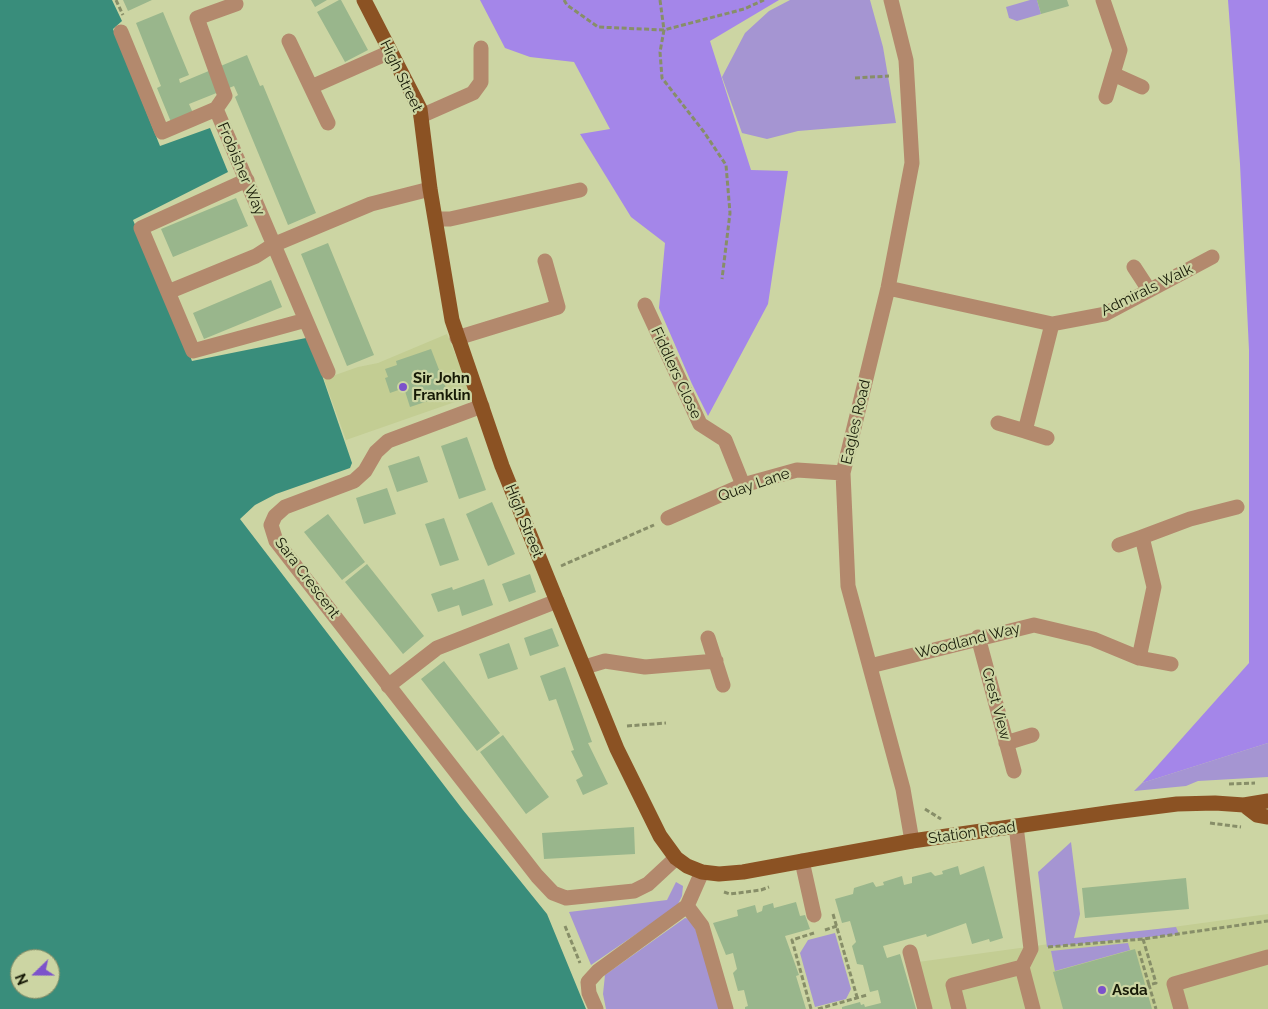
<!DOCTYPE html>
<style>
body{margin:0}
#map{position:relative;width:1268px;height:1009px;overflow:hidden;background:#ccd5a3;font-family:Raleway,sans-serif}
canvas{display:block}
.north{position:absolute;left:10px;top:949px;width:50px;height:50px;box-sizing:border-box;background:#ccd5a3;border:1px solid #848a65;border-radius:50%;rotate:248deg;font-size:14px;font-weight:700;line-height:20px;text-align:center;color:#171a07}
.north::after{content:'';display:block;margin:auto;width:18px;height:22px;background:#7c52cb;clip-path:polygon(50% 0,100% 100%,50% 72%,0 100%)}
</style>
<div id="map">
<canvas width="1268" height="1009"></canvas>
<div class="north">N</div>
</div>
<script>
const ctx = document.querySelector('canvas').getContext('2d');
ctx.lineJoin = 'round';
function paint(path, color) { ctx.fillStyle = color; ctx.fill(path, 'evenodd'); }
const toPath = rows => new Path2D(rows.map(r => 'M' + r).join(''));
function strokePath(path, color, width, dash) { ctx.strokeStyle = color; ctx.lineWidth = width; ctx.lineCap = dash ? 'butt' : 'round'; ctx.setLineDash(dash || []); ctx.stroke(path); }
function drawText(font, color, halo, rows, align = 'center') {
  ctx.font = font + ' Raleway,sans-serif'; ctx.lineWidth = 4.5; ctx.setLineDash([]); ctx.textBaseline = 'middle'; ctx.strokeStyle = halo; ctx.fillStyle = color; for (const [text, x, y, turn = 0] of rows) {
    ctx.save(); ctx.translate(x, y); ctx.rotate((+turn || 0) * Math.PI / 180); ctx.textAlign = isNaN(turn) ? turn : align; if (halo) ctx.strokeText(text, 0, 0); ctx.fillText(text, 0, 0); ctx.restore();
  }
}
const built = toPath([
 [447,334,472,396,346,440,324,379,358,367,378,363],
 [1268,914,1268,1009,931,1009,918,962]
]);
const green = toPath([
 [790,0,870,0,883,47,896,123,798,131,767,139,742,133,722,77,745,33,769,11],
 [1030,0,1037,0,1041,14,1017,21,1009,18,1006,7],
 [1268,743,1268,777,1198,781,1186,786,1134,791,1142,783],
 [1071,842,1080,914,1074,938,1176,927,1179,934,1047,947,1038,872],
 [676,882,683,886,682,896,677,906,591,965,569,912,667,900],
 [685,918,691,919,694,924,720,1009,606,1009,603,994,605,975],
 [835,933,851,989,846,999,815,1007,800,953,808,940],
 [1128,943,1130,950,1055,971,1051,951]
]);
const forest = toPath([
 [480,0,779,0,710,41,751,170,788,171,768,304,708,416,692,384,659,308,665,243,631,217,580,134,610,129,574,62,530,57,505,48],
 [1228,0,1268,0,1268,743,1142,783,1249,663,1249,350,1240,164]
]);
const water = toPath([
 [0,0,112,0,122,21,113,29,160,146,210,128,228,172,133,220,192,361,306,338,310,340,352,463,350,468,276,494,255,505,240,519,463,810,547,914,586,1009,0,1009],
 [20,959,50,959,50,989,20,989]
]);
const building = toPath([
 [123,0,152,0,128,11],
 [311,0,327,0,315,7],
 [339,0,341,0,368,50,345,62,317,12],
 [1037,0,1067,0,1069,6,1041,14],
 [163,12,189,75,179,79,180,83,247,55,260,86,263,85,316,213,288,225,235,97,238,95,234,86,189,104,193,113,171,122,157,88,161,86,136,23],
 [236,198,248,226,173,257,161,229],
 [328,243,374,355,347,366,301,254],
 [271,280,282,307,204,339,193,313],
 [431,349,448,393,446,395,410,407,404,388,390,393,385,378,388,377,385,369,397,365,396,361],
 [467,437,486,490,459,499,441,446],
 [419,456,428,482,397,492,388,466],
 [387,488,396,514,364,524,356,498],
 [492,502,515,554,488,566,466,514],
 [328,514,365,562,342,580,304,532],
 [444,518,459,560,440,566,425,524],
 [367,564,424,636,403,654,345,582],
 [530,574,536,592,509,602,502,584],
 [484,579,493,605,462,616,459,605,438,612,431,594,452,587,453,590],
 [552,628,559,646,530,656,524,638],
 [509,643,518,669,488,679,479,654],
 [444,661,500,733,477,751,421,679],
 [565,667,592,742,588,743,608,784,583,795,576,780,583,776,571,751,574,750,556,699,549,701,540,676],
 [503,735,549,797,526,814,480,752],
 [634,827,635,854,544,859,542,833],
 [958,866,960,875,984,866,1003,938,990,942,989,939,972,944,966,923,927,937,926,934,883,946,887,958,900,954,916,1009,842,1009,842,1007,860,1002,861,1005,864,1004,865,1007,881,1003,878,990,870,992,863,965,857,964,852,946,856,942,850,921,842,923,835,899,853,894,854,888,873,882,876,887,884,885,883,882,902,876,904,885,912,883,912,877,931,872,935,876,943,874,942,871],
 [1186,878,1189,909,1085,918,1082,888],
 [796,902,800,916,805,915,810,929,785,936,799,975,796,976,806,1009,745,1009,745,1007,748,1006,744,990,738,991,733,973,737,969,733,953,726,955,713,923,738,916,737,910,755,905,757,913,762,911,763,906,773,903,774,908],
 [1135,949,1152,1009,1063,1009,1053,972]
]);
const path = toPath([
 [116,0,123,15],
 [564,0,567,5,598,27,664,30,744,9,764,0],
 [660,0,664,30,660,52,662,78,704,132,726,165,730,213,722,279],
 [855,78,889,76],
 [561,566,654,525],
 [627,726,666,723],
 [1229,784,1255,783],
 [925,809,941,819],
 [1210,823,1241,827],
 [724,892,730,894,761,890,769,887],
 [833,914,857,997],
 [565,926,580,963],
 [825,930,837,926],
 [1143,939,1156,983,1149,985,1156,1009],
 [1048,947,1143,939,1268,921],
 [1139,951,1149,985],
 [811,1009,792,940,814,933],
 [818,1009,867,995]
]);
const minor = toPath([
 [891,0,906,60,912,163,888,288,843,473,848,586,903,789,912,841],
 [1103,0,1120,50,1106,97],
 [121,32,162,132,216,109,328,372],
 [289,41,328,123],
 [1113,74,1142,87],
 [311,87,390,52],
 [216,109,225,96,197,18,236,4],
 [421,116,473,93,481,82,481,48],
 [247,180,141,228,168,292,193,351,306,320],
 [436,219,450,219,580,190],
 [1134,267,1149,290],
 [888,288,1052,324,1105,314,1212,257],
 [168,292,256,256,273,245,371,204,430,189],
 [645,305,700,424,725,440,743,485],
 [457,338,558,307,545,261],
 [482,406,388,441,376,452,365,471,354,481,285,507,275,516,271,525,276,541,537,876,553,893,566,898,634,891,648,884,676,858],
 [998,423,1025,431,1052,324],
 [1025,431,1047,438],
 [668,518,743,485,797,470,843,473],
 [1119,545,1142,537],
 [978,637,1014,771],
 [708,638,723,685],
 [1139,658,1171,664],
 [870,666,1034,625,1093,639,1139,658,1154,587,1142,537,1190,519,1237,507],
 [585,667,605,661,645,667,716,661],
 [388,686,437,648,557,601],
 [1006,743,1032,735],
 [1016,826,1031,949,1022,967,1033,1009],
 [802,861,814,915],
 [687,906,702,926,726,1009],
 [910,952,925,1009],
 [596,1009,589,993,588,982,598,971,687,906,702,872],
 [959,1009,953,985,1022,967],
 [1181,1009,1174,984,1268,957]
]);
const major = toPath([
 [364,0,420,109,430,189,452,320,502,466,617,749,660,836,676,858,687,866,702,872,719,874,743,872,912,841,1114,812,1177,804,1215,803,1244,805,1268,801],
 [1244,805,1257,815,1268,817]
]);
const markers = [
 [403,387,5,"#7c52cb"],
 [1102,990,5,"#7c52cb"]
];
const streetNames = [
 ["High Street",401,76,64],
 ["Frobisher Way",241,169,67],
 ["Admirals Walk",1147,290,-26],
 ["Fiddlers Close",676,373,65],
 ["Eagles Road",856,422,-77],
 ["Quay Lane",754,485,-19],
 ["High Street",524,521,68],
 ["Sara Crescent",307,578,53],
 ["Woodland Way",968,641,-14],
 ["Crest View",996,704,75],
 ["Station Road",972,833,-8]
];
const poiNames = [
 ["Sir John",413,378],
 ["Franklin",413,395],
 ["Asda",1112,990]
];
paint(built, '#c3cd93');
paint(green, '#a595d2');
paint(forest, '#a486e9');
paint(water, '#398d7b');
paint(building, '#99b68c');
strokePath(path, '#878e68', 3, [5, 2.5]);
strokePath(minor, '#b3896d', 15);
strokePath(major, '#8b5223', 15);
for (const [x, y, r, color] of markers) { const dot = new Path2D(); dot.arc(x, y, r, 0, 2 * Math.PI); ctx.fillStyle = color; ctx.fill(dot); strokePath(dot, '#ccd5a3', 2); }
drawText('15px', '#171a07', '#ccd5a3', streetNames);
drawText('bold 15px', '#171a07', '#ccd5a3', poiNames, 'left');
</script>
